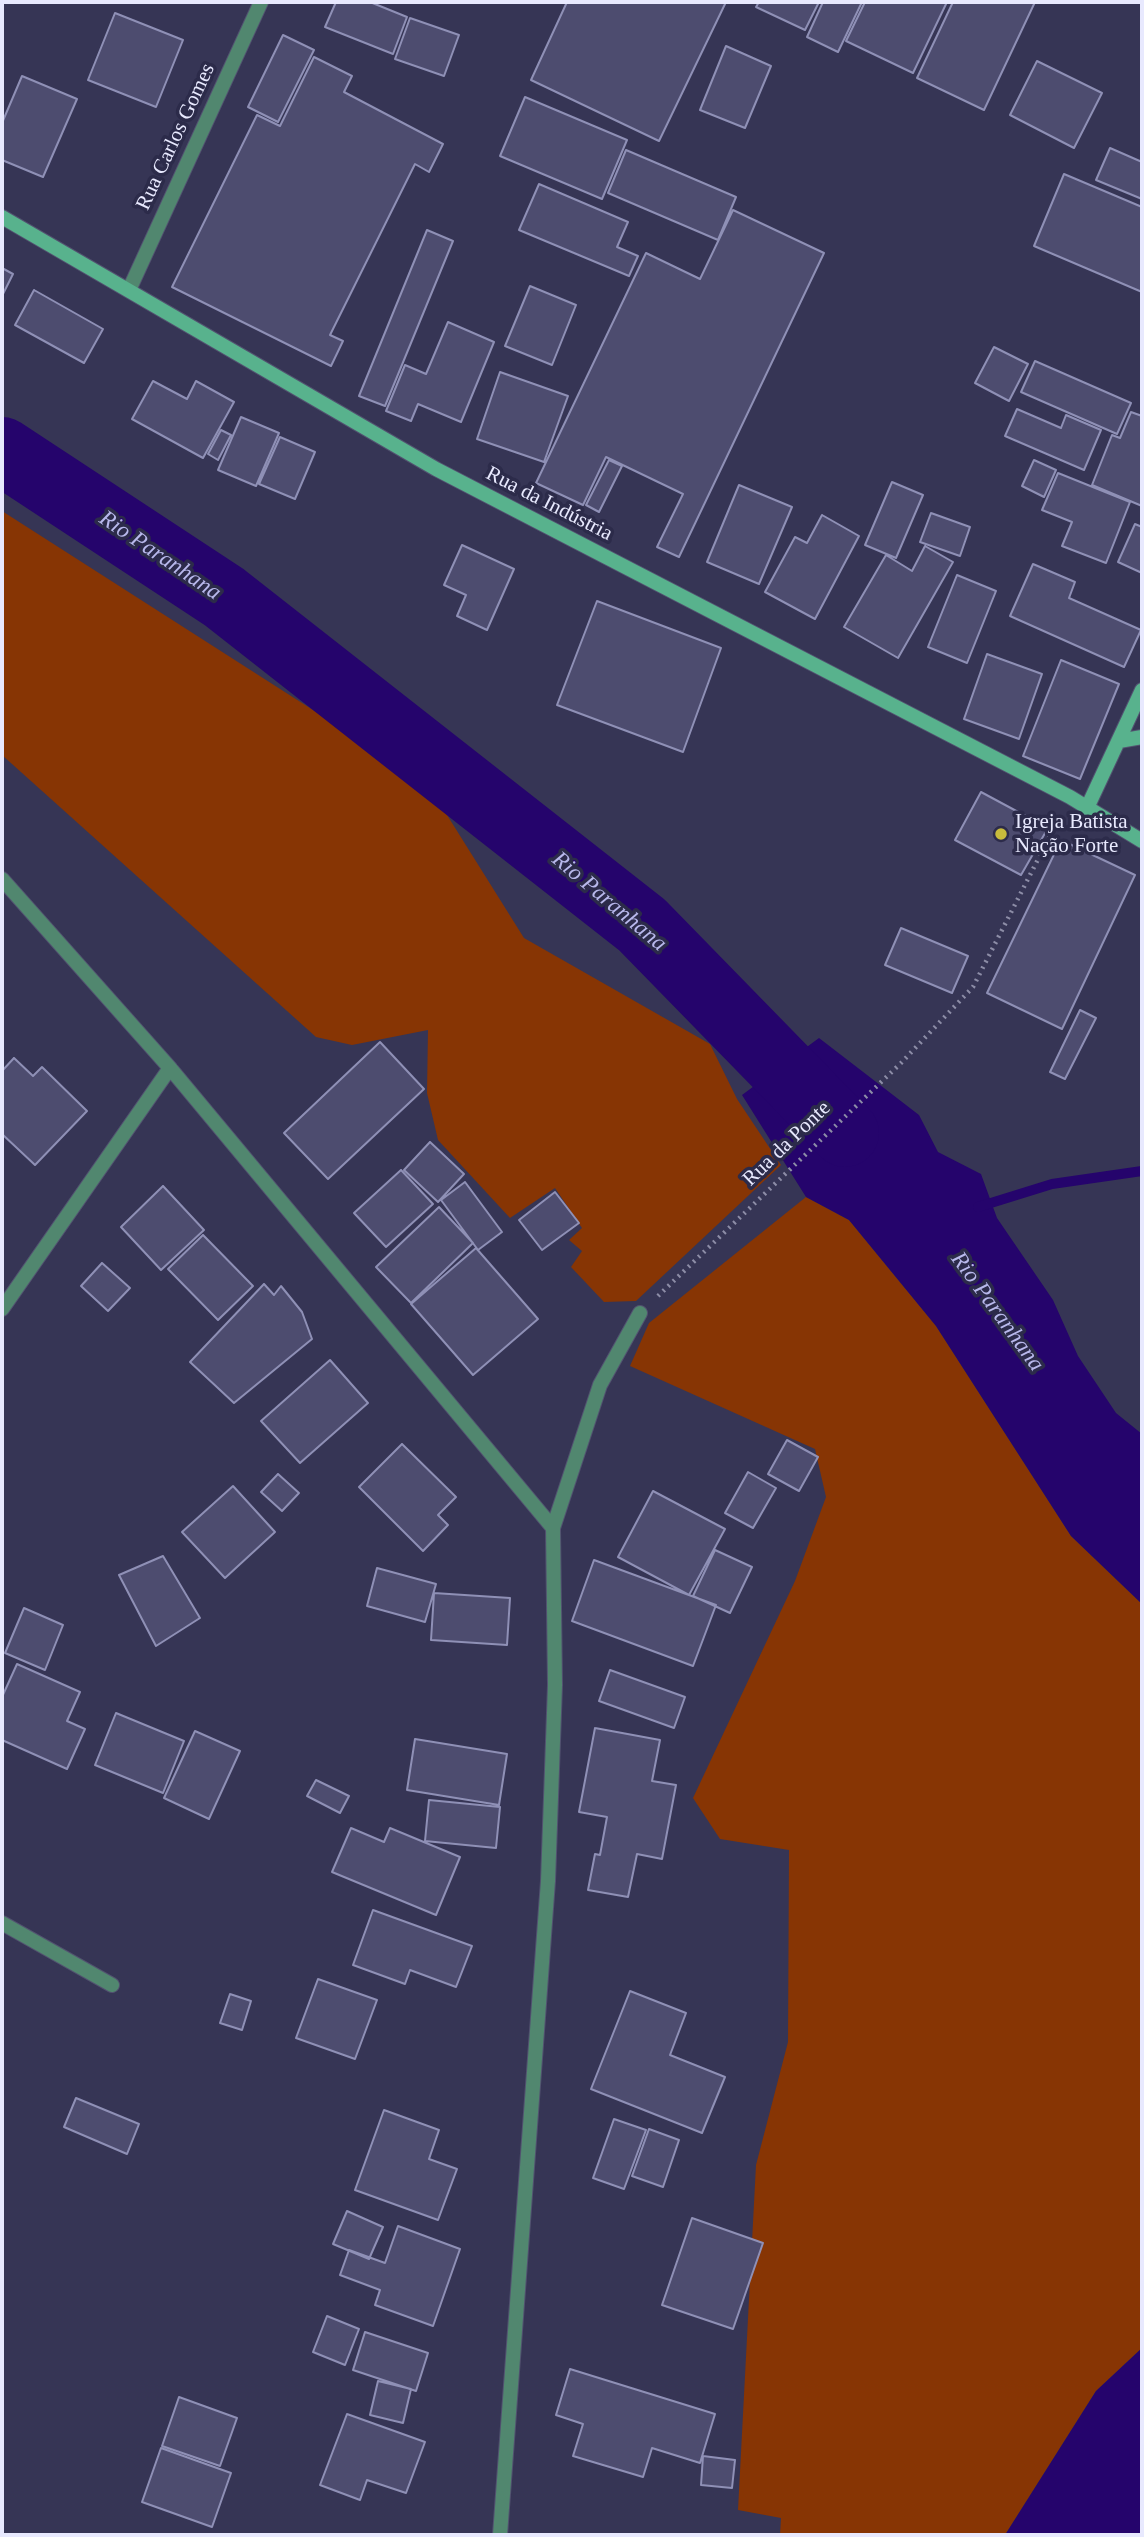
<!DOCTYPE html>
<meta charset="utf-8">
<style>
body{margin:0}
#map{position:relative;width:1144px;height:2537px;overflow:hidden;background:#363555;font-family:Georgia,serif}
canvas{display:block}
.frame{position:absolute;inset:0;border:4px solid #e8e9fe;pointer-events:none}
</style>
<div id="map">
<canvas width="1144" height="2537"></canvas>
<div class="frame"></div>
</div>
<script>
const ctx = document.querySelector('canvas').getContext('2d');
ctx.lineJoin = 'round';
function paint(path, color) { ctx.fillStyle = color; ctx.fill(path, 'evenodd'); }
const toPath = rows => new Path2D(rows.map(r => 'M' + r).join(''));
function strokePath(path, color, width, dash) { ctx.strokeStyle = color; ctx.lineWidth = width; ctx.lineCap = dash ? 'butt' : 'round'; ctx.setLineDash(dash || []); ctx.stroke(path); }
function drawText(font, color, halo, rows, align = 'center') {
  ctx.font = font + ' Georgia,serif'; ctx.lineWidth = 7; ctx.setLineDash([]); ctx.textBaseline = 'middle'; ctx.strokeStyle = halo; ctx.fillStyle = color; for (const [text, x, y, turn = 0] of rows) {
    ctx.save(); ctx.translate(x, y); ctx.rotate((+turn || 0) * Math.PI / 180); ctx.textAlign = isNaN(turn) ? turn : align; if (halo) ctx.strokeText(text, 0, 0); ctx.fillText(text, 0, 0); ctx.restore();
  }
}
const green = toPath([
 [2,511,427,783,524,938,710,1044,737,1099,781,1165,636,1301,604,1302,571,1267,582,1251,569,1240,582,1228,555,1188,510,1218,438,1140,427,1093,428,1030,352,1045,316,1037,2,755],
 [806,1197,849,1220,936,1326,1071,1536,1142,1604,1142,2348,1096,2391,1005,2535,780,2535,781,2518,738,2510,756,2165,788,2042,789,1850,720,1839,693,1798,795,1581,826,1497,815,1449,630,1366,649,1323]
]);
const water = toPath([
 [819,1038,919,1115,938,1152,981,1174,997,1218,1053,1300,1078,1356,1116,1413,1142,1434,1142,1604,1071,1536,936,1326,849,1220,806,1197,742,1095],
 [1142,2348,1142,2535,1005,2535,1096,2391]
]);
const stream = toPath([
 [978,1207,1052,1184,1142,1171]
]);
const river = toPath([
 [2,451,224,597,642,925,845,1133]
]);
const building = toPath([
 [336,2,370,2,407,17,393,54,325,27,336,2],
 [567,2,726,2,659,141,531,80,567,2],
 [759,2,819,2,805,30,756,7,759,2],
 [823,2,862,2,838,52,807,37,823,2],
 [865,2,947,2,913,73,846,41,865,2],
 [953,2,1035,2,984,110,917,78,953,2],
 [115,13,183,40,156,107,88,80,115,13],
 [410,18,459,35,444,76,395,59,410,18],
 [283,35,314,50,278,122,248,107,283,35],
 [726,46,771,66,745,128,700,110,726,46],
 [314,57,352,76,344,92,443,144,429,172,415,164,330,335,343,341,331,366,172,287,257,115,280,126,314,57],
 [1037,61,1102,93,1074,148,1010,115,1037,61],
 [22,76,77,99,43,177,2,160,2,123,22,76],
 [525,97,627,140,602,199,500,156,525,97],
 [1110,148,1142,162,1142,199,1096,180,1110,148],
 [626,150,736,197,718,240,608,193,626,150],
 [1064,174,1142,207,1142,292,1034,246,1064,174],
 [539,184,628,222,617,247,638,256,629,276,519,230,539,184],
 [733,210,824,253,679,557,657,547,683,494,606,457,583,505,536,483,646,253,700,279,733,210],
 [427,230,453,241,385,406,359,396,427,230],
 [2,268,13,274,2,296,2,268],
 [530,286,576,305,552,365,505,346,530,286],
 [34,290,103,329,84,363,15,325,34,290],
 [448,322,494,342,461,422,418,404,411,421,386,411,405,365,426,374,448,322],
 [994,347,1028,364,1009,401,975,383,994,347],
 [1035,361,1131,403,1117,434,1021,392,1035,361],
 [500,372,568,396,544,462,477,439,500,372],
 [153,381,187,399,196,381,234,402,203,458,132,419,153,381],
 [1017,409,1061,428,1066,415,1101,430,1084,470,1005,436,1017,409],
 [1131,412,1142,416,1142,506,1092,485,1112,435,1120,438,1131,412],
 [241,417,279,433,256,486,218,470,241,417],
 [221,430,231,435,218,460,208,454,221,430],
 [280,437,315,452,295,499,259,484,280,437],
 [609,460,622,466,599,512,586,505,609,460],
 [1034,460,1056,470,1044,497,1022,486,1034,460],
 [1058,473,1130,502,1106,563,1062,546,1072,522,1042,510,1058,473],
 [892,482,923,495,896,558,865,545,892,482],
 [739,485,792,507,759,584,707,562,739,485],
 [931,513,970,527,960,556,920,542,931,513],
 [822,515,859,536,815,619,765,592,795,537,807,543,822,515],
 [1135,524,1142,527,1142,573,1118,562,1135,524],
 [462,545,514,569,487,630,457,616,466,595,444,585,462,545],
 [925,546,953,562,898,658,844,627,886,555,912,571,925,546],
 [1033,564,1075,582,1069,598,1141,630,1124,667,1010,616,1033,564],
 [957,575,996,591,967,663,928,647,957,575],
 [597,601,721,648,683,752,557,705,597,601],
 [987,654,1042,674,1019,739,964,719,987,654],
 [1061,660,1119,684,1080,779,1023,756,1061,660],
 [981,792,1048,828,1021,875,955,840,981,792],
 [1061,840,1135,875,1062,1029,987,993,1061,840],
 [901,928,968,956,952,993,885,965,901,928],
 [1080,1010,1096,1018,1065,1079,1050,1072,1080,1010],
 [380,1042,424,1089,328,1179,284,1133,380,1042],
 [14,1058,33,1076,42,1067,87,1111,35,1165,2,1134,2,1071,14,1058],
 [430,1142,464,1174,438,1202,404,1170,430,1142],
 [401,1170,433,1204,386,1247,354,1213,401,1170],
 [465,1182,502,1232,478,1250,441,1200,465,1182],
 [163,1186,204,1230,161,1270,121,1227,163,1186],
 [555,1192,579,1223,542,1250,519,1220,555,1192],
 [439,1207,473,1243,411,1303,376,1267,439,1207],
 [203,1235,253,1286,218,1320,168,1269,203,1235],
 [476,1248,538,1319,473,1375,411,1304,476,1248],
 [102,1263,130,1288,108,1311,81,1286,102,1263],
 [264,1284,274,1295,281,1286,302,1312,312,1339,234,1403,190,1362,264,1284],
 [330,1360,368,1403,300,1463,261,1421,330,1360],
 [787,1440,818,1457,799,1491,768,1474,787,1440],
 [402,1444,456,1497,438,1515,448,1525,423,1551,359,1487,402,1444],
 [748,1472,776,1488,753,1528,725,1513,748,1472],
 [278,1474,299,1493,282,1511,261,1492,278,1474],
 [233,1486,275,1532,225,1578,182,1532,233,1486],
 [653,1491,725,1529,689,1595,618,1557,653,1491],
 [715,1550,752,1567,730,1613,693,1596,715,1550],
 [163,1556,200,1618,156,1646,119,1575,163,1556],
 [594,1560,716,1605,693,1666,572,1621,594,1560],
 [377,1568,436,1584,425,1622,367,1606,377,1568],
 [434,1593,510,1598,507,1645,431,1640,434,1593],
 [24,1608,63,1625,45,1670,5,1653,24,1608],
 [17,1664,80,1692,67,1721,85,1729,67,1769,2,1740,2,1697,17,1664],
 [610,1670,685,1697,674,1728,599,1701,610,1670],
 [116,1713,184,1741,163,1793,95,1765,116,1713],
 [595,1728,660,1740,652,1781,676,1785,662,1859,637,1854,628,1897,588,1890,595,1854,600,1855,607,1817,579,1812,595,1728],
 [195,1731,240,1751,209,1819,164,1798,195,1731],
 [415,1739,507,1754,499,1805,407,1790,415,1739],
 [316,1780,349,1796,340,1813,307,1796,316,1780],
 [429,1800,500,1807,496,1848,425,1841,429,1800],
 [351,1828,384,1842,390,1828,460,1857,436,1915,332,1872,351,1828],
 [373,1910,472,1946,456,1987,410,1970,405,1984,353,1965,373,1910],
 [318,1979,377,2000,355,2059,296,2038,318,1979],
 [630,1991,686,2013,670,2055,725,2077,702,2133,591,2089,630,1991],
 [230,1994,251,2001,242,2030,220,2023,230,1994],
 [76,2098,139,2124,127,2154,64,2127,76,2098],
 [384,2110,439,2130,429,2159,457,2169,438,2220,355,2190,384,2110],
 [614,2119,646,2130,624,2189,593,2178,614,2119],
 [649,2129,679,2140,663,2187,632,2176,649,2129],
 [347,2211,383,2227,369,2259,333,2244,347,2211],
 [692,2218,763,2243,733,2329,662,2305,692,2218],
 [398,2226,460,2249,433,2326,375,2305,380,2290,340,2275,349,2250,385,2263,398,2226],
 [327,2316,359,2329,345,2365,313,2352,327,2316],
 [365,2332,428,2353,416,2391,353,2370,365,2332],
 [570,2369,715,2414,700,2463,652,2448,643,2477,573,2456,583,2424,556,2415,570,2369],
 [378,2381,411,2389,403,2423,370,2415,378,2381],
 [179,2397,237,2418,220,2466,162,2446,179,2397],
 [347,2414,425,2442,406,2493,367,2480,360,2500,320,2485,347,2414],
 [161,2448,231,2473,212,2527,142,2502,161,2448],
 [703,2456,735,2460,732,2488,701,2485,703,2456]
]);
const path = toPath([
 [658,1296,901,1063,973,987,1058,820]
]);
const street = toPath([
 [129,290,261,2],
 [2,879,170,1068,553,1528],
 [2,1309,170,1068],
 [2,1923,112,1985],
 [500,2535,548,1881,555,1685,553,1528,600,1385,640,1313]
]);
const secondary = toPath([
 [2,217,436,469,1070,797,1142,841],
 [1119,741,1142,737],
 [1087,808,1142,690]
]);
const markers = [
 [1001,834,7,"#c7bb3c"]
];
const streetNames = [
 ["Rua Carlos Gomes",176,137,-65],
 ["Rua da Indústria",549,504,27],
 ["Rua da Ponte",787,1144,-44]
];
const poiNames = [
 ["Igreja Batista",1015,822],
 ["Nação Forte",1015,846]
];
const waterNames = [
 ["Rio Paranhana",160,556,34],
 ["Rio Paranhana",609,902,40],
 ["Rio Paranhana",997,1312,54]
];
paint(green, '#873504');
paint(water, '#25046c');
strokePath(stream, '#25046c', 10);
strokePath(river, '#25046c', 68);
paint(building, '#4d4c6f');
strokePath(building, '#8f90b6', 2);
strokePath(street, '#525270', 16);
strokePath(secondary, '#525270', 16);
strokePath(path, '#8d8da7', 4.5, [2, 5]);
strokePath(street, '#51876f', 14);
strokePath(secondary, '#58b28d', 14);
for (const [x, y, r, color] of markers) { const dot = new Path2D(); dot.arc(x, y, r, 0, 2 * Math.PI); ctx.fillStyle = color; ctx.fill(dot); strokePath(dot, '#2c2b4a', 2.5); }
drawText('21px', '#e8e9fe', '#2c2b4a', streetNames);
drawText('21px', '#e8e9fe', '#2c2b4a', poiNames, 'left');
drawText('italic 23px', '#b8b8ec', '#2c2b4a', waterNames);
</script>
